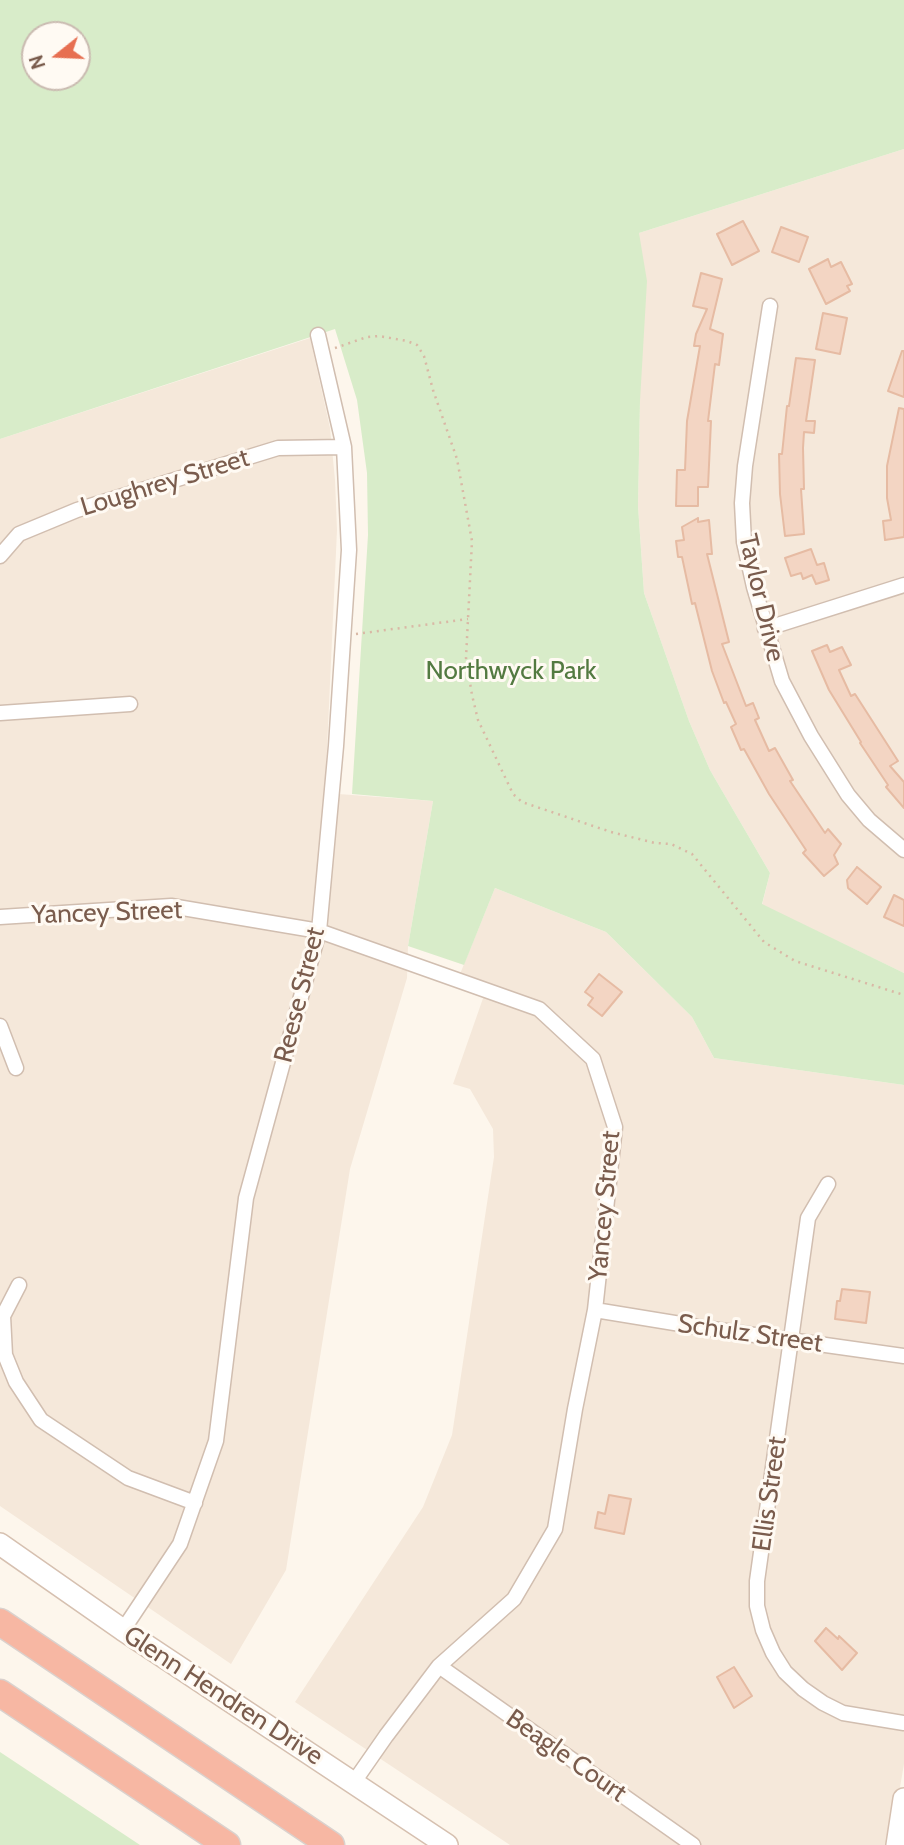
<!DOCTYPE html>
<style>
body{margin:0}
#map{position:relative;width:904px;height:1845px;overflow:hidden;background:#fdf6ec;font-family:Cabin,sans-serif}
canvas{display:block}
.north{position:absolute;left:21px;top:21px;width:70px;height:70px;box-sizing:border-box;background:#fffaf3;border:2px solid #cabbb1;border-radius:50%;rotate:252deg;font-size:19px;font-weight:700;line-height:28px;text-align:center;color:#7a5c4d}
.north::after{content:'';display:block;margin:auto;width:24px;height:32px;background:#e76f51;clip-path:polygon(50% 0,100% 100%,50% 72%,0 100%)}
</style>
<div id="map">
<canvas width="904" height="1845"></canvas>
<div class="north">N</div>
</div>
<script>
const ctx = document.querySelector('canvas').getContext('2d');
ctx.lineJoin = 'round';
function paint(path, color) { ctx.fillStyle = color; ctx.fill(path, 'evenodd'); }
const toPath = rows => new Path2D(rows.map(r => 'M' + r).join(''));
function strokePath(path, color, width, dash) { ctx.strokeStyle = color; ctx.lineWidth = width; ctx.lineCap = dash ? 'butt' : 'round'; ctx.setLineDash(dash || []); ctx.stroke(path); }
function drawText(font, color, halo, rows, align = 'center') {
  ctx.font = font + ' Cabin,sans-serif'; ctx.lineWidth = 6; ctx.setLineDash([]); ctx.textBaseline = 'middle'; ctx.strokeStyle = halo; ctx.fillStyle = color; for (const [text, x, y, turn = 0] of rows) {
    ctx.save(); ctx.translate(x, y); ctx.rotate((+turn || 0) * Math.PI / 180); ctx.textAlign = isNaN(turn) ? turn : align; if (halo) ctx.strokeText(text, 0, 0); ctx.fillText(text, 0, 0); ctx.restore();
  }
}
const residential = toPath([
 [904,149,904,973,762,905,770,873,710,770,689,721,644,593,638,506,640,401,639,233],
 [310,338,330,428,335,480,337,530,325,793,433,801,408,946,407,978,350,1169,286,1570,231,1664,0,1506,0,439],
 [495,888,606,932,692,1017,714,1058,904,1085,904,1764,890,1845,510,1845,295,1702,423,1507,452,1435,494,1157,493,1129,470,1089,453,1084,488,984,460,974]
]);
const green = toPath([
 [0,0,904,0,904,149,639,233,647,281,640,401,638,506,644,593,689,721,710,770,770,873,762,904,904,973,904,1085,714,1058,692,1017,606,932,495,888,464,965,408,946,433,801,352,794,368,535,367,473,357,400,335,329,0,439],
 [35,35,77,35,77,77,35,77],
 [0,1752,140,1845,0,1845]
]);
const building = toPath([
 [743,221,759,251,732,265,717,234,743,221],
 [781,227,808,237,799,262,772,252,781,227],
 [828,259,831,267,841,262,852,284,847,286,850,291,826,304,809,269,828,259],
 [701,273,722,279,710,329,723,334,719,365,715,364,708,421,711,421,708,487,698,487,698,506,676,506,677,470,685,470,687,421,700,346,694,346,696,334,707,309,693,306,701,273],
 [823,313,847,318,840,354,816,349,823,313],
 [902,351,904,351,904,397,888,391,902,351],
 [796,358,815,360,806,421,815,421,814,433,804,432,803,448,804,489,801,489,804,534,785,536,780,494,779,454,782,454,787,406,789,406,796,358],
 [899,408,904,409,904,537,885,540,883,521,891,520,887,498,887,466,899,408],
 [698,518,698,522,709,520,712,554,707,554,729,642,722,644,746,706,753,703,759,718,755,720,769,751,775,748,793,780,790,781,825,833,828,829,841,844,834,855,838,864,824,876,803,853,806,850,769,794,744,749,741,750,731,727,736,724,726,702,724,703,712,671,695,603,692,604,682,557,678,557,676,541,684,540,682,527,698,518],
 [811,549,817,565,824,563,829,580,816,584,812,575,803,579,801,573,791,576,785,558,811,549],
 [827,645,830,652,842,647,851,665,839,670,851,696,855,694,898,761,890,766,904,782,904,808,886,787,888,785,860,743,861,742,829,690,812,651,827,645],
 [857,867,881,887,867,904,848,888,847,880,857,867],
 [894,895,904,900,904,926,884,917,894,895],
 [599,974,622,992,602,1016,588,1005,593,998,585,992,599,974],
 [842,1289,870,1292,866,1323,835,1319,837,1301,840,1301,842,1289],
 [609,1495,631,1499,624,1534,595,1528,598,1512,605,1514,609,1495],
 [826,1628,838,1639,839,1636,857,1653,842,1670,815,1641,826,1628],
 [734,1667,752,1696,734,1708,717,1677,734,1667]
]);
const path = toPath([
 [335,348,367,337,379,336,407,341,417,345,424,356,433,390,457,459,472,541,466,658,472,695,478,720,513,794,522,802,611,832,655,843,671,844,692,854,764,942,795,961,904,995],
 [356,634,468,619]
]);
const street = toPath([
 [770,306,745,466,742,503,744,542,754,587,782,681,811,736,848,795,869,820,904,850],
 [0,556,19,534,77,510,278,448,344,447],
 [765,629,904,585],
 [0,713,130,704],
 [0,917,171,906,319,931,539,1009,593,1059,615,1127,595,1310,575,1409,555,1529,514,1599,439,1666,386,1736,354,1782],
 [0,1026,16,1068],
 [828,1184,808,1218,757,1581,757,1606,763,1630,773,1653,785,1672,803,1689,823,1703,843,1713,904,1723],
 [19,1285,3,1316,5,1355,16,1382,41,1420,128,1478,195,1503],
 [595,1310,705,1328,904,1356],
 [123,1630,180,1544,216,1441,246,1198,319,931,336,746,349,550,344,447,318,335],
 [439,1666,693,1845]
]);
const secondary = toPath([
 [0,1544,123,1630,447,1845],
 [897,1845,904,1799]
]);
const highway = toPath([
 [0,1622,331,1845],
 [0,1693,227,1845]
]);
const streetNames = [
 ["Loughrey Street",165,483,-17],
 ["Taylor Drive",761,598,77],
 ["Yancey Street",107,913,-2],
 ["Reese Street",300,995,-76],
 ["Yancey Street",605,1206,-85],
 ["Schulz Street",750,1334,8],
 ["Ellis Street",770,1494,-82],
 ["Glenn Hendren Drive",223,1696,33],
 ["Beagle Court",566,1756,35]
];
const parkNames = [
 ["Northwyck Park",511,671]
];
paint(residential, '#f5e8da');
paint(green, '#d8ecc9');
paint(building, '#f3d5c3');
strokePath(building, '#e6bba3', 2);
strokePath(street, '#d1beb0', 17);
strokePath(secondary, '#d6c0b0', 24);
strokePath(highway, '#dad1cd', 29);
strokePath(path, '#d9b8a5', 2.5, [2, 5]);
strokePath(street, '#fff', 14);
strokePath(secondary, '#fff', 21);
strokePath(highway, '#f7b7a3', 26);
drawText('26px', '#7a5c4d', '#fffaf3', streetNames);
drawText('26px', '#537a41', '#fffaf3', parkNames);
</script>
